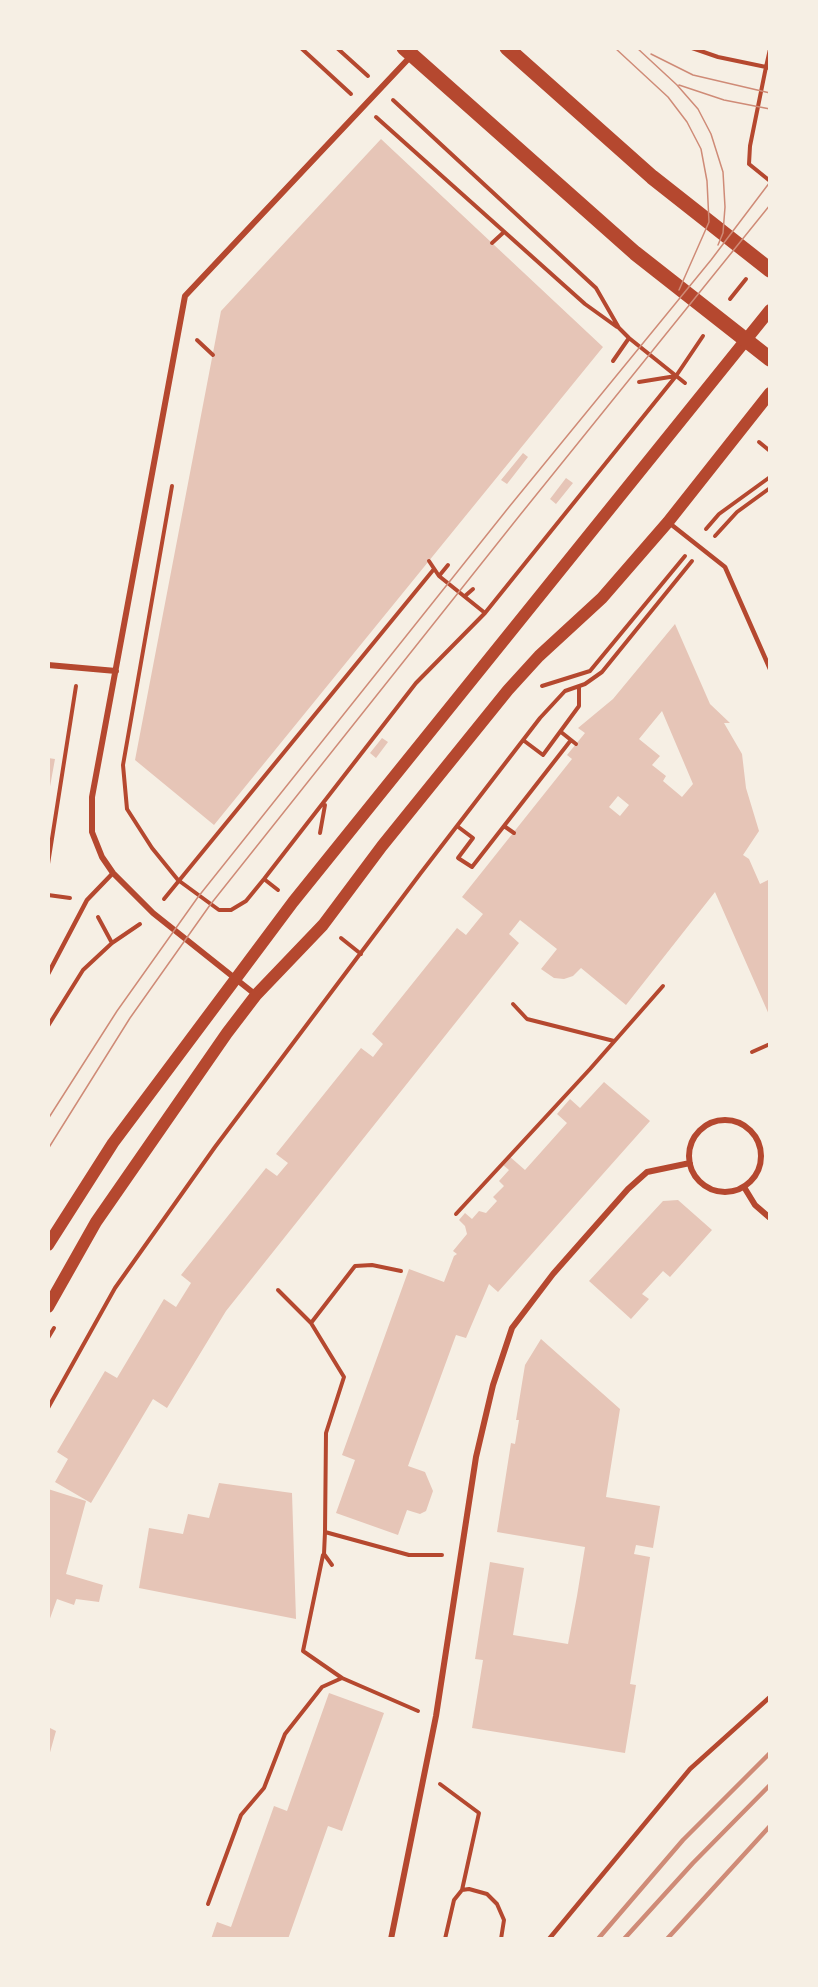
<!DOCTYPE html>
<style>
body{margin:0}
#map{position:relative;width:818px;height:1987px;overflow:hidden;background:#f6efe4;font-family:"Work Sans",sans-serif}
canvas{display:block}
.frame{position:absolute;inset:0;border:50px solid #f6efe4;pointer-events:none}
</style>
<div id="map">
<canvas width="818" height="1987"></canvas>
<div class="frame"></div>
</div>
<script>
const ctx = document.querySelector('canvas').getContext('2d');
ctx.lineJoin = 'round';
function paint(path, color) { ctx.fillStyle = color; ctx.fill(path, 'evenodd'); }
const toPath = rows => new Path2D(rows.map(r => 'M' + r).join(''));
function strokePath(path, color, width, dash) { ctx.strokeStyle = color; ctx.lineWidth = width; ctx.lineCap = dash ? 'butt' : 'round'; ctx.setLineDash(dash || []); ctx.stroke(path); }
const building = toPath([
 [381,139,603,347,214,825,135,760,221,311],
 [523,453,528,457,507,484,501,480],
 [566,478,573,483,556,504,550,499],
 [675,624,710,704,730,723,724,723,742,754,746,788,759,831,743,855,749,859,760,884,770,879,770,1017,715,892,626,1005,581,968,573,976,564,979,554,978,541,969,557,949,520,920,509,934,519,943,226,1311,167,1408,153,1399,91,1503,55,1482,68,1459,57,1452,105,1371,117,1378,164,1299,176,1307,191,1283,181,1275,266,1168,277,1176,288,1163,276,1154,361,1048,373,1057,383,1044,372,1034,457,928,466,935,483,914,462,897,572,759,567,755,585,733,578,728,613,699],
 [662,711,693,784,682,797,663,781,666,776,652,765,660,756,639,739],
 [618,796,629,805,620,816,609,807],
 [382,738,388,742,376,758,370,753],
 [48,758,55,759,49,792,48,792],
 [604,1082,650,1121,498,1292,489,1284,466,1338,456,1335,408,1466,425,1472,433,1491,426,1511,420,1514,407,1510,398,1535,336,1513,355,1460,342,1455,409,1269,444,1282,454,1256,457,1254,453,1251,467,1234,465,1226,459,1220,465,1213,472,1219,479,1211,486,1213,497,1201,493,1197,504,1186,499,1181,509,1170,502,1164,509,1156,525,1170,567,1123,557,1114,570,1099,580,1108],
 [678,1200,712,1230,670,1277,663,1271,642,1294,649,1299,631,1319,589,1281,663,1201],
 [541,1339,620,1409,606,1497,660,1506,653,1548,636,1545,634,1554,650,1557,630,1684,636,1685,625,1753,472,1728,483,1660,475,1659,490,1562,524,1568,513,1635,568,1644,577,1596,585,1547,497,1532,511,1443,515,1444,519,1420,516,1420,525,1365],
 [219,1483,292,1493,296,1619,139,1588,149,1528,183,1534,188,1514,209,1518],
 [48,1489,86,1501,66,1574,103,1585,99,1602,76,1599,74,1605,57,1599,48,1624],
 [329,1693,384,1713,342,1831,328,1826,288,1939,211,1939,217,1922,231,1927,274,1806,287,1811],
 [48,1727,56,1731,49,1756,48,1756]
]);
const path = toPath([
 [301,48,351,94],
 [337,48,368,76],
 [692,48,718,57,766,67,750,146,749,164,770,181],
 [770,49,766,67,770,68],
 [393,100,596,288,619,328,629,338,685,383],
 [376,117,585,304,617,327],
 [492,243,504,232],
 [730,299,746,279],
 [197,340,213,355],
 [613,361,629,338],
 [639,382,676,376],
 [759,442,770,451],
 [172,486,123,765,127,809,152,848,178,880,219,910,231,910,246,901,264,879,416,683,485,613,676,376,703,336],
 [706,529,719,514,770,477],
 [715,536,737,512,770,488],
 [429,561,439,576,485,613],
 [439,576,448,565],
 [465,596,473,589],
 [542,686,590,671,685,556],
 [561,732,576,744],
 [523,740,543,755,579,706,579,686],
 [457,826,473,838,458,858,472,867,571,740],
 [504,826,514,833],
 [320,833,325,805],
 [48,864,76,686],
 [264,879,278,890],
 [48,895,70,898],
 [164,899,434,569],
 [98,917,112,943],
 [341,938,361,954],
 [513,1004,527,1019,614,1041],
 [48,1026,83,970,112,943,140,924],
 [752,1052,770,1044],
 [456,1214,590,1069,663,986],
 [278,1290,311,1323,344,1377,326,1433,325,1532],
 [311,1323,355,1266,372,1265,401,1271],
 [48,1338,54,1328],
 [48,1408,115,1288,215,1147,420,874,540,718,565,691,585,684,602,672,692,561],
 [323,1555,303,1651,342,1678],
 [332,1565,324,1554,325,1532,409,1555,442,1555],
 [440,1784,479,1813,462,1890],
 [208,1904,241,1815,264,1788,285,1734,322,1687,342,1678,418,1711],
 [445,1939,454,1900,462,1890,469,1889,487,1894,497,1904,504,1920,501,1939]
]);
const service = toPath([
 [668,522,725,567,770,669],
 [48,974,87,900,113,873],
 [549,1939,690,1769,770,1697]
]);
const minor = toPath([
 [48,665,116,671],
 [256,995,153,913,113,873,102,857,92,832,92,797,185,296,411,56],
 '689 1156a36 36 0 1 1 72 0a36 36 0 1 1-72 0Z',
 [744,1187,755,1205,770,1218],
 [391,1939,436,1716,476,1457,493,1385,512,1328,553,1274,628,1189,647,1172,690,1163]
]);
const secondary = toPath([
 [48,1245,113,1143,293,902,770,310],
 [48,1307,96,1222,227,1033,256,995,323,925,382,846,508,690,539,656,602,598,668,522,770,393]
]);
const primary = toPath([
 [404,48,635,253,770,359],
 [507,48,652,177,770,270]
]);
const tram = toPath([
 [615,48,668,97,687,122,701,149,707,181,709,222,679,290],
 [637,48,677,85,698,109,711,134,723,172,725,207,723,233,718,245],
 [651,54,693,75,770,93],
 [679,85,724,100,770,109],
 [48,1119,117,1011,198,897,509,507,711,260,770,182],
 [48,1149,130,1018,210,905,520,515,770,205]
]);
const rail = toPath([
 [598,1939,683,1840,770,1753],
 [624,1939,693,1863,770,1785],
 [667,1939,770,1826]
]);
paint(building, '#e6c5b7');
strokePath(path, '#b5482f', 4);
strokePath(service, '#b5482f', 4.5);
strokePath(minor, '#b5482f', 6);
strokePath(secondary, '#b5482f', 12);
strokePath(primary, '#b5482f', 15);
strokePath(tram, '#cf8b77', 1.5);
strokePath(rail, '#cf8b77', 4.5);
</script>
